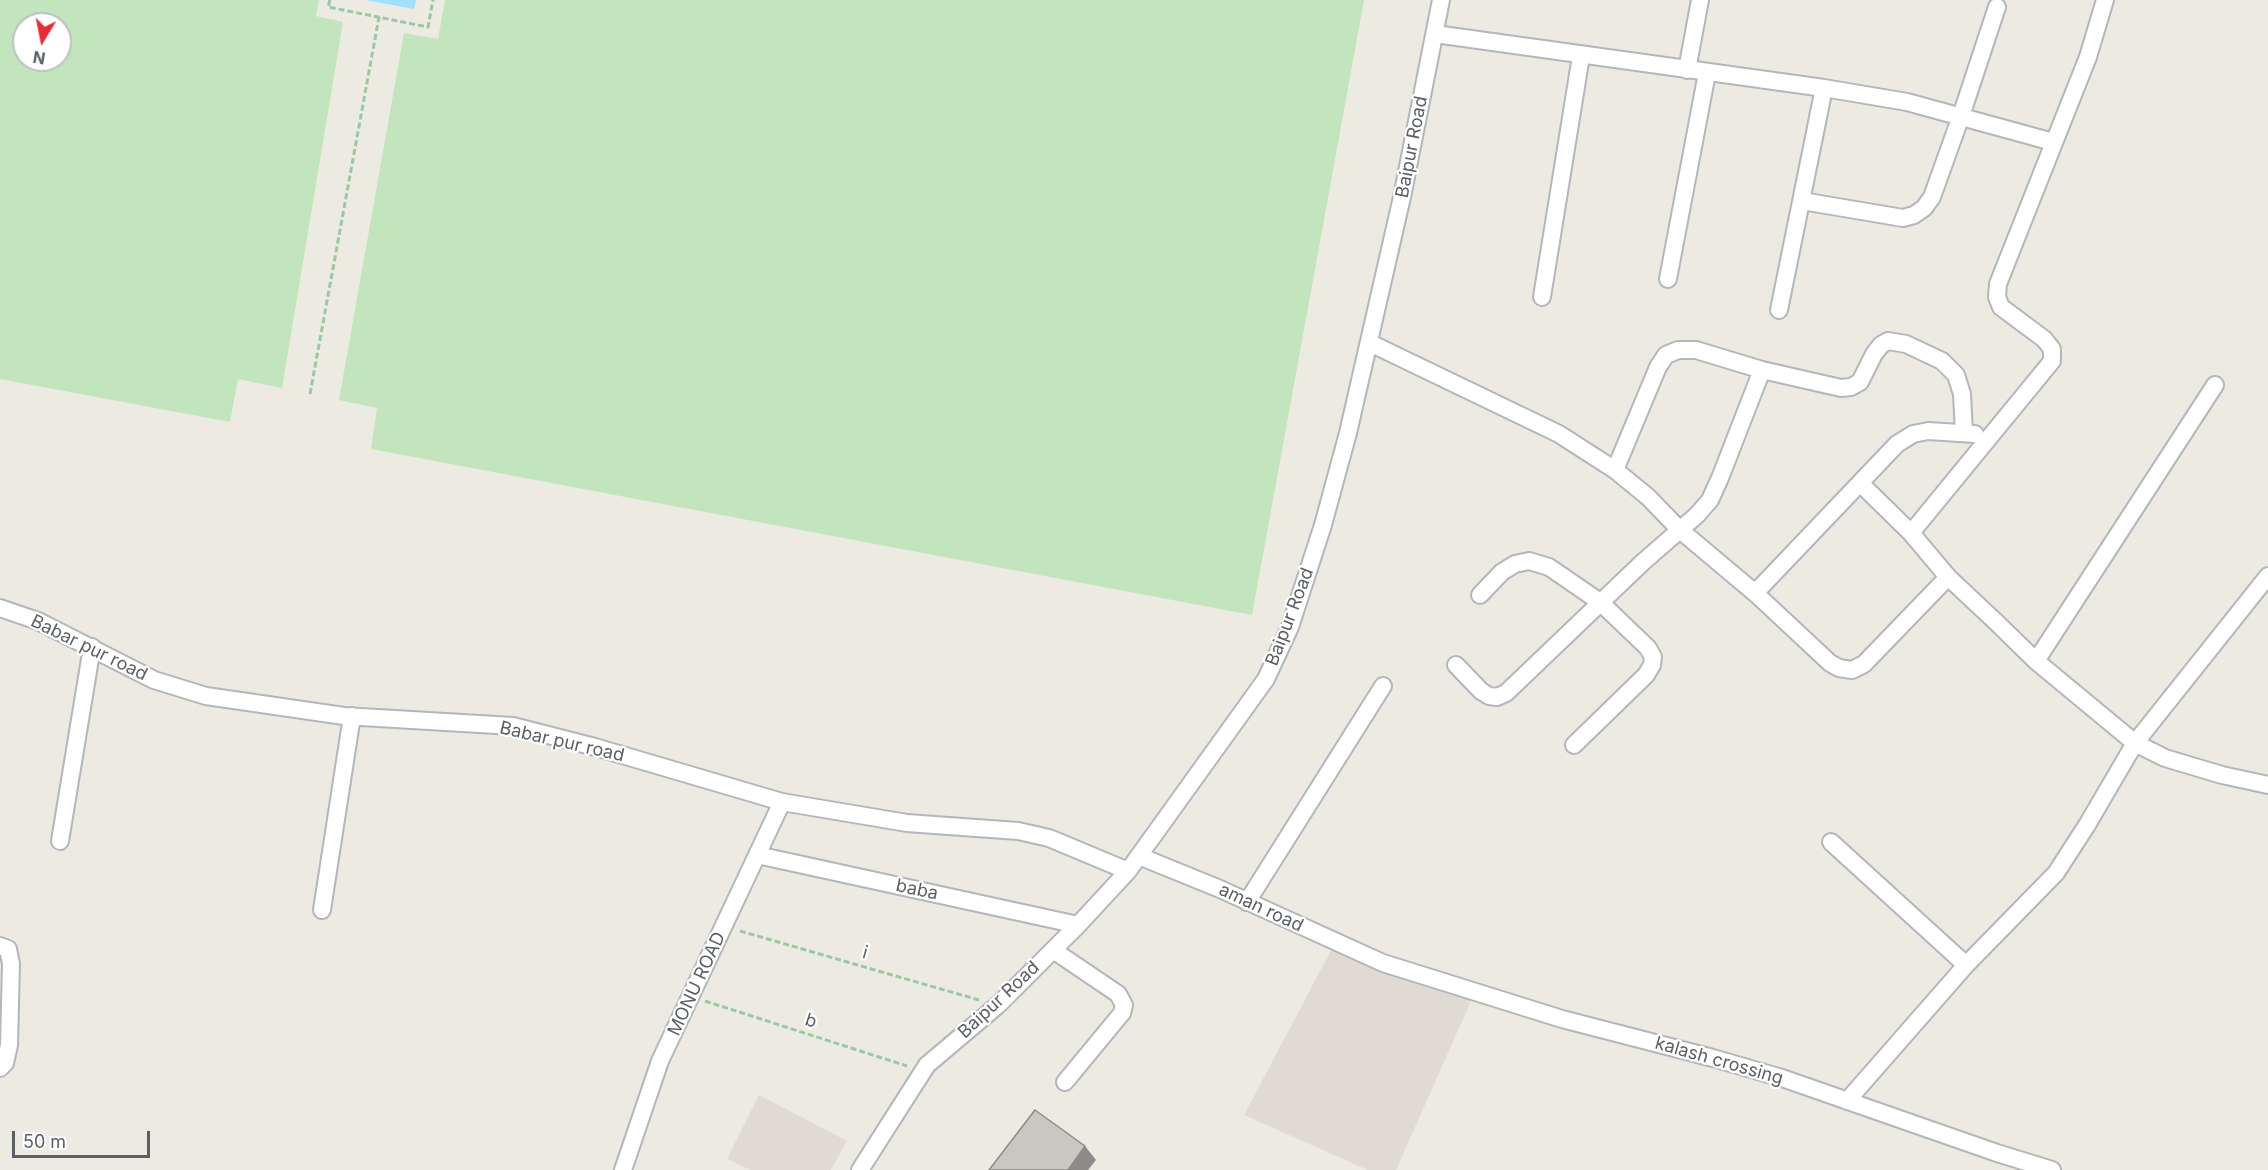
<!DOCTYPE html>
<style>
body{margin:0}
#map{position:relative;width:2268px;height:1170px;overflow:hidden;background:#edeae2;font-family:Inter,sans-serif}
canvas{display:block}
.north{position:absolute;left:12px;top:12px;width:60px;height:60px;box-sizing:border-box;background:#fff;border:2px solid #bdbfc1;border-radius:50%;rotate:190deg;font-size:16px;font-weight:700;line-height:24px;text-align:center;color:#5a5f63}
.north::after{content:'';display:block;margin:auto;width:21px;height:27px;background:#e92c33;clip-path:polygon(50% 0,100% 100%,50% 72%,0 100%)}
.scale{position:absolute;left:12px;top:1131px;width:138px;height:27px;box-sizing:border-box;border:3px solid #5a5f63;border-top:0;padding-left:8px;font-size:18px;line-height:21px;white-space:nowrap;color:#5a5f63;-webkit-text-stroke:4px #fff;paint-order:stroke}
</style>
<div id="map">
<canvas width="2268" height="1170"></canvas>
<div class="north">N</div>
<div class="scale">50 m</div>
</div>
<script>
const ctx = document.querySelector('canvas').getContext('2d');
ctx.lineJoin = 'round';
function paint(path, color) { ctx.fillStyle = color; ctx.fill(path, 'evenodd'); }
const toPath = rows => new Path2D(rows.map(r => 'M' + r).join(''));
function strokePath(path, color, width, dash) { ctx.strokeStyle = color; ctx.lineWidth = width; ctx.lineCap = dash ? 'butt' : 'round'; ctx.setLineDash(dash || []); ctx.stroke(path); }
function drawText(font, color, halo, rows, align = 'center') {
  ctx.font = font + ' Inter,sans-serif'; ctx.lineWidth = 4.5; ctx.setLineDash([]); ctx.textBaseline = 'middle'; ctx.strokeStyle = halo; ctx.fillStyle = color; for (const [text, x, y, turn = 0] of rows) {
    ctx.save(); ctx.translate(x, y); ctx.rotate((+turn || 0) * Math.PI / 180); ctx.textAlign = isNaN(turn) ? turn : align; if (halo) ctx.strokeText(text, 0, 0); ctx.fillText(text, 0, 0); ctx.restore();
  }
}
const education = toPath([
 [1337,939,1475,992,1396,1170,1368,1170,1244,1115],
 [759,1095,847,1141,831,1170,751,1170,727,1159]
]);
const green = toPath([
 [0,0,319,0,316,16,343,22,282,388,238,379,230,422,0,379],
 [24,24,60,24,60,60,24,60],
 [445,0,1364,0,1252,615,371,449,377,408,339,400,404,33,438,39]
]);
const water = toPath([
 [365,0,416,0,414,9]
]);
const path = toPath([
 [330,0,328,7,428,27,433,0],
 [310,394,379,17],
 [740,931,979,1000],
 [705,1001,907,1066]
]);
const minor = toPath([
 [1435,34,1824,88,1907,102,2053,142],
 [1687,70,1700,0],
 [1802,201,1903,218,1914,215,1924,208,1932,197,1961,116,1997,7],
 [1668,279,1707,73],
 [1542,297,1581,56],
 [1779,310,1824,88],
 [1370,343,1559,434,1615,470,1648,497,1680,530,1755,593,1830,663,1839,668,1852,670,1864,664,1948,577],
 [1615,470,1658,367,1666,355,1678,350,1696,350,1762,370,1841,388,1851,387,1860,382,1874,354,1881,345,1888,341,1906,344,1942,361,1956,375,1962,394,1964,433],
 [1861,484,1911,533,1948,577,1996,622,2036,661,2135,743,2165,758,2222,775,2268,785],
 [1911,533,2052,361,2052,349,2044,339,2001,307,1997,297,1998,284,2088,57,2105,0],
 [1755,593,1897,444,1913,434,1928,431,1975,434],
 [1480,595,1502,572,1515,564,1529,561,1549,567,1600,602,1648,648,1653,657,1652,665,1646,675,1574,745],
 [0,608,38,621,154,680,206,696,344,716,513,726,595,747,782,802,907,823,1018,831,1049,838,1128,871],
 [2036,661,2215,385],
 [1456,665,1481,691,1489,696,1497,697,1506,693,1643,562,1697,515,1710,500,1720,478,1762,370],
 [60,841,92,647],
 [1831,842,1966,965],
 [757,855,1078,925],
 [1139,856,1220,889,1383,963,1562,1019,1713,1058,1782,1078,1997,1153,2052,1170],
 [1247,902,1383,686],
 [322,910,352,716],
 [0,946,8,949,11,964,9,1045,5,1063,0,1068],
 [1053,950,1118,994,1124,1005,1122,1013,1065,1082],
 [1847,1101,1966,965,2056,873,2087,825,2135,743,2268,576],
 [623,1170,660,1061,782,802],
 [860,1170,927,1065,998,1005,1078,925,1128,871,1266,679,1290,627,1323,525,1348,433,1402,197,1441,0]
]);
const shadedWall = toPath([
 [1085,1146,1096,1160,1088,1170,1068,1170]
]);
const building = toPath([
 [1035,1110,1085,1146,1068,1170,989,1170,1035,1110]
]);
const streetNames = [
 ["Baipur Road",1412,147,-79],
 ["Baipur Road",1290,617,-69],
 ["Babar pur road",89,648,26],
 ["Babar pur road",562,742,13],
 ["baba",917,890,12],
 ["aman road",1261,908,25],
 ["i",865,953,16],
 ["MONU ROAD",697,984,-65],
 ["Baipur Road",999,1000,-43],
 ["b",811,1021,18],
 ["kalash crossing",1719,1061,16]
];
paint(education, '#dfdbd3');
paint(green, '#c2e5be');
paint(water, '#a0e0ff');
strokePath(minor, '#b3b6ba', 20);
strokePath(path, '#98c9a1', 3, [6, 3]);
strokePath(minor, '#fff', 16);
paint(shadedWall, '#8d8b87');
paint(building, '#cac7c1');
strokePath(building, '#8d8b87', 1.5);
drawText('18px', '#5a5f63', '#fff', streetNames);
</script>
